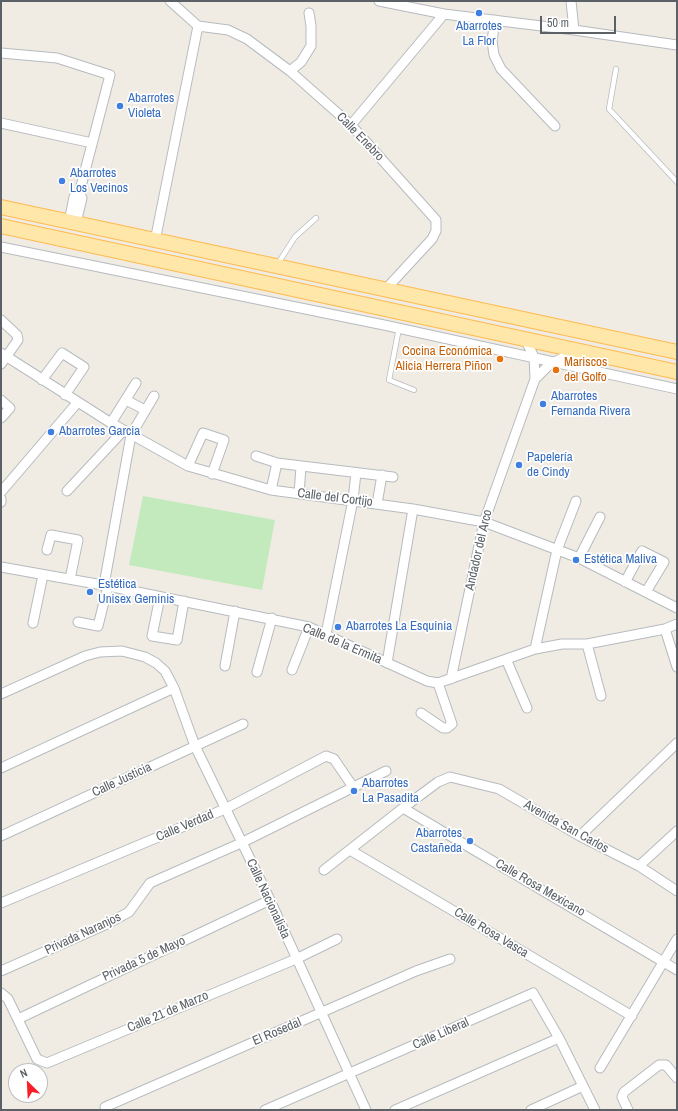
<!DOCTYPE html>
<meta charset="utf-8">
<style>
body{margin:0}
#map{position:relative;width:678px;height:1111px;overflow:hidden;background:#f0ece3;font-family:"Archivo Narrow",sans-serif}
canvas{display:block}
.frame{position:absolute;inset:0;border:2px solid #5b6166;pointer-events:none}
.north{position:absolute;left:8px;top:1063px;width:40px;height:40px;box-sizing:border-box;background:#fff;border:1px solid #bdc0c2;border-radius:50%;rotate:336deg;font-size:11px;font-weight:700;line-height:16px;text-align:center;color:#5b6166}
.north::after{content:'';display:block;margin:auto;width:14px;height:18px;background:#fa1f26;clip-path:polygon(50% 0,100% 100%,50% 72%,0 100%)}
.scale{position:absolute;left:540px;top:16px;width:76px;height:18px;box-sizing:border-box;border:2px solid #5b6166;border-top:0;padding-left:5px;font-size:12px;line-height:14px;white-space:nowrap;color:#5b6166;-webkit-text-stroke:3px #fff;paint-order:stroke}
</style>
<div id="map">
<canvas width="678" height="1111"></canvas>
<div class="frame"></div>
<div class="north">N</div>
<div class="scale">50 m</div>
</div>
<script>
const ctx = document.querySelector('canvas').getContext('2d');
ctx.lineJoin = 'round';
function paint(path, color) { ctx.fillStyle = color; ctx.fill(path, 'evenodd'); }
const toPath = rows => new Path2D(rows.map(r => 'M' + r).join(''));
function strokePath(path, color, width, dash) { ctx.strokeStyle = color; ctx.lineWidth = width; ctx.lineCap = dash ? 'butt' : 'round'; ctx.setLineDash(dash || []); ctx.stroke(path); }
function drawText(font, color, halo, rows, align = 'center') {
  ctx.font = font + ' "Archivo Narrow",sans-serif'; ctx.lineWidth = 3.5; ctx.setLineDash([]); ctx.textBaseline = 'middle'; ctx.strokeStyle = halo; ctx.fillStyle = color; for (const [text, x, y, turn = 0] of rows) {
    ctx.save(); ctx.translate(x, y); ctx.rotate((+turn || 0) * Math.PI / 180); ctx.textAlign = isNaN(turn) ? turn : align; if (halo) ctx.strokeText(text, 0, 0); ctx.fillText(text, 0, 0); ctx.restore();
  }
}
const green = toPath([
 [143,496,275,520,262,590,129,565]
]);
const lane = toPath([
 [616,69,609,109,677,182],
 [277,265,295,237,316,218],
 [399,328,389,380,414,390]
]);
const street = toPath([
 [170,1,198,26],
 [379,1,444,14,574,30,677,45],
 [571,1,574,30],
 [495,20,492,41,494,55,501,69,555,126],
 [198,26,228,30,247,39,290,71,351,125,436,220,436,231,432,239,385,290],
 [1,53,57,58,110,75,79,194,82,198,76,223],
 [290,71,301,62,311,46,311,26,309,13],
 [1,123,92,143],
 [351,125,444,14],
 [69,222,74,197,79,194],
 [155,241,198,26],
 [1,247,384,325,677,389],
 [1,320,17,335,18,340,1,364],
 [1,353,111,423,188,466,271,490,413,509,484,522,579,558,677,608],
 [535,379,549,365,564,357,580,358,591,356],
 [42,380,62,353,84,367,65,395],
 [1,400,10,408,1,418],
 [126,400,145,410],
 [111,423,136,383],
 [256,456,277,463,393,477],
 [188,466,203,433,224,440,212,474],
 [271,490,277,463],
 [67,491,123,431],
 [1,492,77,403],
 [299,494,301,467],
 [1,499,1,502],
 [377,504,382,475],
 [47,550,51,535,78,540,70,579],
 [579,558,600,517],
 [1,567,108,586,309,627,427,681,438,683,535,649,562,644,587,644,665,629,677,624],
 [625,582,642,551,664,562,646,592],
 [104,585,131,435,154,396],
 [160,597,152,636,177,640,184,601],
 [78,622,98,626,108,586],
 [33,623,43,575],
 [665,629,677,667],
 [326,634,353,500,356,473],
 [587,644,601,696],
 [535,649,557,550,576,501],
 [506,659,527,708],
 [387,663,413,509],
 [225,666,235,611],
 [292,670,309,627],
 [257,672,272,618],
 [451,679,484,522,535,379,534,357,525,339],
 [1,694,85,656,100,652,122,651,145,657,156,663,165,671,174,688,195,746,270,900,366,1110],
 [421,713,443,728,447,728,452,724,438,683],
 [1,768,174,688],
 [403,808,677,970],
 [1,836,243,724],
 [580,836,677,743],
 [350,850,632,1016],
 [639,866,677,831],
 [324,870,403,808,438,782,450,777,499,789,580,836,639,866,677,891],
 [1,903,225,809,326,756,334,759,353,787],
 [1,971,107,924,129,912,150,883,241,843,386,771],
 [1,993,8,999,37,1059,47,1063,296,959,337,939],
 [18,1019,270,900],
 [600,1068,677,939],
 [105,1107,416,971,450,959],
 [265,1110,533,993,559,1038,595,1110],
 [395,1110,559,1038],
 [531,1110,583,1086],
 [628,1110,622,1097,624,1092,659,1065,666,1065,677,1078]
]);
const primary = toPath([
 [1,207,677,352],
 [1,226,677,372]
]);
const markers = [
 [479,13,4,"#3f7fe0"],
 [120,106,4,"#3f7fe0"],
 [62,181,4,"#3f7fe0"],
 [500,359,4,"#e8710a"],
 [556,370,4,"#e8710a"],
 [543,404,4,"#3f7fe0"],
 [51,432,4,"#3f7fe0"],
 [519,465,4,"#3f7fe0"],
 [576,560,4,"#3f7fe0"],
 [90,592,4,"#3f7fe0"],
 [338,627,4,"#3f7fe0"],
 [354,791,4,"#3f7fe0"],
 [470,841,4,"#3f7fe0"]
];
const shopNames = [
 ["Abarrotes",479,27,"center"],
 ["La Flor",479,42,"center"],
 ["Abarrotes",128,99],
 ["Violeta",128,114],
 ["Abarrotes",70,174],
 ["Los Vecinos",70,189],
 ["Abarrotes",551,397],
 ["Fernanda Rivera",551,412],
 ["Abarrotes Garcia",59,432],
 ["Papelería",527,458],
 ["de Cindy",527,473],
 ["Estética Maliva",584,560],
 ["Estética",98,585],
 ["Unisex Geminis",98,600],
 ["Abarrotes La Esquinia",346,627],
 ["Abarrotes",362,784],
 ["La Pasadita",362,799],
 ["Abarrotes",462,834,"right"],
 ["Castañeda",462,849,"right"]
];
const streetNames = [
 ["Calle Enebro",360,137,46],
 ["Calle del Cortijo",335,498,7],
 ["Andador del Arco",479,550,-77],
 ["Calle de la Ermita",342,644,23],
 ["Calle Justicia",122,780,-25],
 ["Calle Verdad",185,826,-23],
 ["Avenida San Carlos",566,827,29],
 ["Calle Rosa Mexicano",540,888,30],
 ["Calle Nacionalista",268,899,65],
 ["Calle Rosa Vasca",491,933,31],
 ["Privada Naranjos",83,934,-25],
 ["Privada 5 de Mayo",144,959,-25],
 ["Calle 21 de Marzo",168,1012,-23],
 ["El Rosedal",277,1032,-23],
 ["Calle Liberal",441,1034,-24]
];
const foodNames = [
 ["Cocina Económica",492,352],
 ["Alicia Herrera Piñon",492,367],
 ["Mariscos",564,363,"left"],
 ["del Golfo",564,378,"left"]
];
paint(green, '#c2eabd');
strokePath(lane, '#b6bbbf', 6);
strokePath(street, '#b6bbbf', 11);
strokePath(primary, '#ffb94d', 16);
strokePath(lane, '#fff', 4.5);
strokePath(street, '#fff', 9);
strokePath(primary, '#ffe7a9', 14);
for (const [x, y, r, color] of markers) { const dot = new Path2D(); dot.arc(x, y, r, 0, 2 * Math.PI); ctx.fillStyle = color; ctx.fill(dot); strokePath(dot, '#fff', 1.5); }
drawText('13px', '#366cbe', '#fff', shopNames, 'left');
drawText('13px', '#5b6166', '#fff', streetNames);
drawText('13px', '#c56008', '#fff', foodNames, 'right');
</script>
